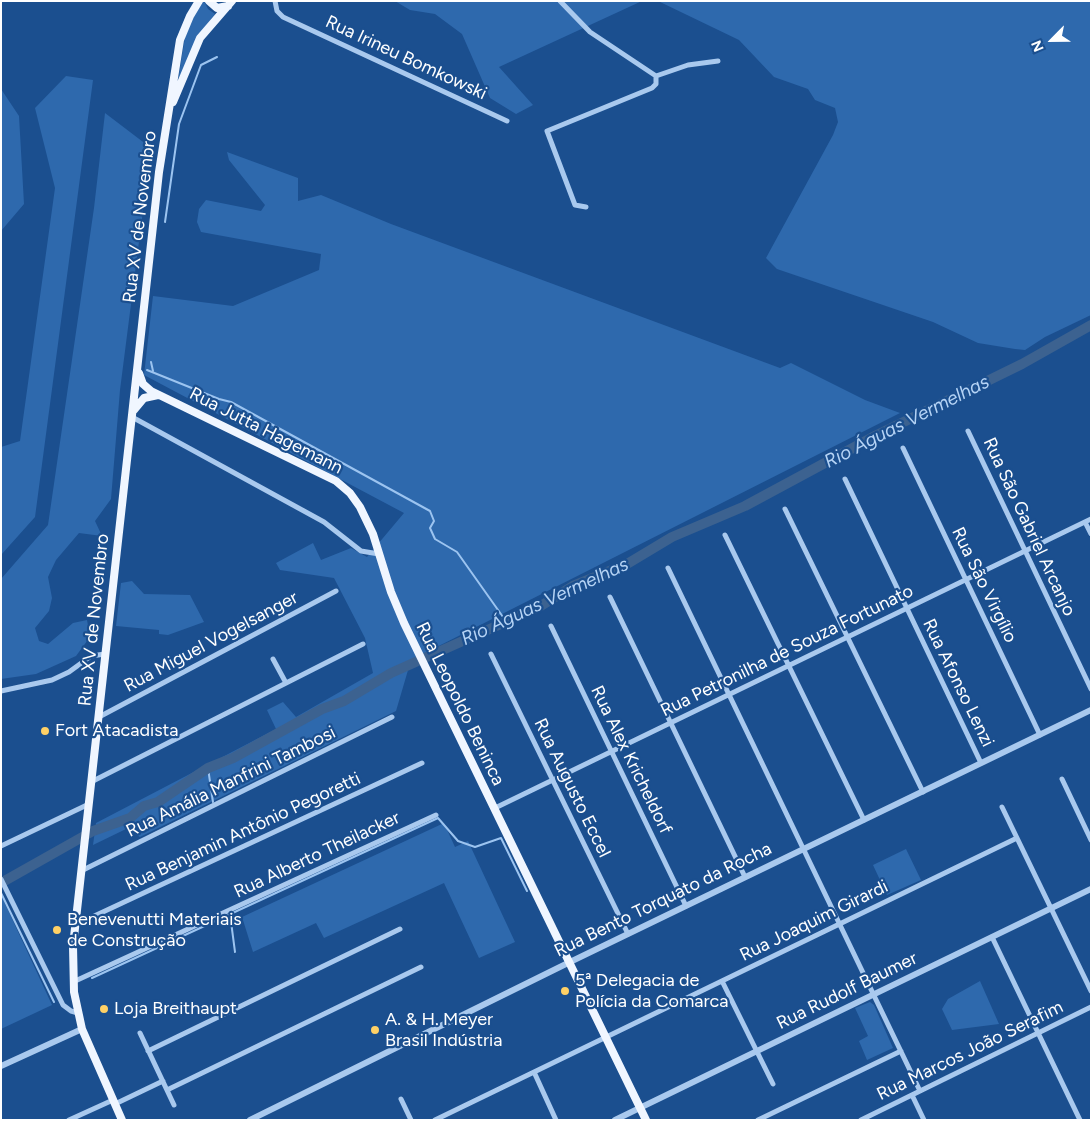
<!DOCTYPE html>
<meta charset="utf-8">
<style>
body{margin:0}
#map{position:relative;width:1092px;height:1121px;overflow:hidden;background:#1b4f8f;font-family:Figtree,sans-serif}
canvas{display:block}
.frame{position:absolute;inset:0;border:2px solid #fff;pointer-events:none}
.north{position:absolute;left:1027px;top:15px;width:50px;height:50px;-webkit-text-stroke:4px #1b4f8f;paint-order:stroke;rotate:247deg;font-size:14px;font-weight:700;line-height:20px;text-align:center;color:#fff}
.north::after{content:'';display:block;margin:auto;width:18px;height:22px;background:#fff;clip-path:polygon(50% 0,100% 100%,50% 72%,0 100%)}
</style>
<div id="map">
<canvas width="1092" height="1121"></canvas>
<div class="frame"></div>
<div class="north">N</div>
</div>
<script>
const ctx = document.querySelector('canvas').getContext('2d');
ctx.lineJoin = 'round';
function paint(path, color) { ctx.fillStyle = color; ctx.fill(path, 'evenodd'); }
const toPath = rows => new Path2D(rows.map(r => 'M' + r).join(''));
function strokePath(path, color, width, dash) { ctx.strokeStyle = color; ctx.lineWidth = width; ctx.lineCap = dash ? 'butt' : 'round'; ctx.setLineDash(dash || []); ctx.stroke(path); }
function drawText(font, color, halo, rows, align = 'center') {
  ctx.font = font + ' Figtree,sans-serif'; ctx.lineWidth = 4.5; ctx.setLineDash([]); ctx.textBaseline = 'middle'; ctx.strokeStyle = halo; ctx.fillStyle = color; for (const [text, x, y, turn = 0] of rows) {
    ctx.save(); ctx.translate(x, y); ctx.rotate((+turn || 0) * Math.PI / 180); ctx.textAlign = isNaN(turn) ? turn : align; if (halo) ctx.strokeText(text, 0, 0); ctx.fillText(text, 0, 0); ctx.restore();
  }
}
const green = toPath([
 [204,1,208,9,215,14,198,36,178,80,185,37,196,12],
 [395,1,642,1,499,67,533,105,516,114,490,98,462,34,435,14,410,10],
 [658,1,1091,1,1091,315,1045,337,1025,350,1015,349,978,343,933,322,777,269,766,258,833,135,838,122,835,108,815,100,808,89,774,77,739,40],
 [66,76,93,80,35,517,1,555,1,447,20,441,55,188,35,108],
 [1,89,19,116,24,204,1,231],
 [105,113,151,148,120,390,111,499,95,521,102,536,79,533,56,560,48,577,52,598,49,611,35,628,39,641,48,644,73,623,87,620,90,637,76,656,36,674,1,679,1,579,48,525,94,208],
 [227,152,298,178,298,201,321,195,391,224,780,368,791,363,865,400,900,413,411,660,396,711,140,837,126,829,93,845,96,823,276,729,267,710,283,702,296,717,373,673,365,638,334,578,280,570,276,563,313,543,321,560,351,548,367,557,404,513,144,375,153,296,233,306,319,270,321,254,201,232,197,222,199,209,206,200,261,211,265,205,229,160],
 [132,581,144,594,190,595,204,622,168,635,159,634,159,630,116,626,121,583],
 [444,823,455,847,468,841,515,942,479,958,444,883,324,938,316,923,253,952,242,917],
 [906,849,921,880,887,895,873,865],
 [1,895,52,1005,1,1029],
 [980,981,999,1024,952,1030,942,1009,948,999],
 [870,1002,874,1005,893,1048,867,1060,859,1041,868,1036,855,1008]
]);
const stream = toPath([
 [165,222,179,124,201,65,217,57],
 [151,362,153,371],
 [147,370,219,399,231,402,430,511,434,521,430,528,435,539,457,552,503,617,509,620],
 [208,768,213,802],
 [1,893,54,1002],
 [230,914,235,952],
 [92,978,438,818,458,841,475,847,501,838,527,891]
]);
const river = toPath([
 [1,883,93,831,130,818,144,806,158,802,208,768,233,758,322,709,344,701,391,673,539,607,573,586,627,564,672,537,745,506,875,436,1022,364,1091,325]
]);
const minor = toPath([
 [275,1,277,11,283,17,507,121],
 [560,1,590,32,656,76,656,84,652,88,547,131,575,205,586,207],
 [656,76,688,65,718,61],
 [132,417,324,522,361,551,379,554],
 [968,431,1091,689],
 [903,448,1040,735],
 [845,479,981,763],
 [785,509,923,792],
 [1085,522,1091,534],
 [725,535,864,820],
 [668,568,920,1091],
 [610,597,745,877],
 [551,626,686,906],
 [491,654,628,934],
 [273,659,286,683],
 [1,691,52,680,69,672,91,656,105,654],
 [99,717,336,591],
 [1062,779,1091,840],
 [91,782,363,644],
 [1002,807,1091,991],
 [495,808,1091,519],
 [1,846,89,804],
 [81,871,392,717],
 [1,879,63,1005,71,1011,78,1013],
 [75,925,422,763],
 [992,937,1080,1120],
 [722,981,773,1084],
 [73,982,436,815],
 [140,1033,174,1105],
 [148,1051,400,929],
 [534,1072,556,1120],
 [167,1090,421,967],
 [912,1095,924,1120],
 [401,1099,411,1120],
 [115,1104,163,1081],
 [69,1120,113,1100],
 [435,1120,1017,838],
 [758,1120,901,1051],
 [861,1120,1091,1007]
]);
const tertiary = toPath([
 [1,1066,82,1029],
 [250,1120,570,962,1091,710],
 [615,1120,1091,889]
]);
const primary = toPath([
 [209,1,217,8,228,6],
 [173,102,200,38,232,1],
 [139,373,143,384,151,391,336,481,350,493,360,507,373,534,391,592,404,623,646,1120],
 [134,410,144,398,158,395],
 [122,1120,82,1029,74,992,73,946,159,172,180,40,190,16,199,1]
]);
const markers = [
 [45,731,5,"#ffd166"],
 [57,930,5,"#ffd166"],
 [565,991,5,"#ffd166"],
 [104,1009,5,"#ffd166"],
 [375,1030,5,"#ffd166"]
];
const streetNames = [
 ["Rua Irineu Bomkowski",406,58,25],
 ["Rua XV de Novembro",140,217,-83],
 ["Rua Jutta Hagemann",266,431,27],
 ["Rua São Gabriel Arcanjo",1029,527,65],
 ["Rua São Virgílio",984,585,64],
 ["Rua XV de Novembro",94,620,-84],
 ["Rua Miguel Vogelsanger",211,642,-28],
 ["Rua Petronilha de Souza Fortunato",787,651,-26],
 ["Rua Afonso Lenzi",958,683,64],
 ["Rua Leopoldo Beninca",460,704,64],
 ["Rua Alex Kricheldorf",631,760,64],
 ["Rua Amália Manfrini Tambosi",231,782,-26],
 ["Rua Augusto Eccel",572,788,64],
 ["Rua Benjamin Antônio Pegoretti",243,832,-25],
 ["Rua Alberto Theilacker",317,855,-25],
 ["Rua Bento Torquato da Rocha",663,900,-26],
 ["Rua Joaquim Girardi",814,921,-26],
 ["Rua Rudolf Baumer",847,991,-26],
 ["Rua Marcos João Serafim",970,1051,-26]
];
const poiNames = [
 ["Fort Atacadista",55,731],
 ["Benevenutti Materiais",67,920],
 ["de Construção",67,941],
 ["5ª Delegacia de",575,981],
 ["Polícia da Comarca",575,1002],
 ["Loja Breithaupt",114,1009],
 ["A. & H. Meyer",385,1020],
 ["Brasil Indústria",385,1041]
];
const waterNames = [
 ["Rio Águas Vermelhas",907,422,-27],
 ["Rio Águas Vermelhas",545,602,-25]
];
paint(green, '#2e69ad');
strokePath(stream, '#9cc4f0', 2);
strokePath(river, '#3c6290', 10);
strokePath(minor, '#a9c9ee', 5);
strokePath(tertiary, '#a9c9ee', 6);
strokePath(primary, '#f0f6ff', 8);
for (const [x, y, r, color] of markers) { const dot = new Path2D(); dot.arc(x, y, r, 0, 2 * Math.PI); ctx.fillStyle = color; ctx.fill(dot); strokePath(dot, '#1b4f8f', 2); }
drawText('18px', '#fff', '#1b4f8f', streetNames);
drawText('18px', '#fff', '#1b4f8f', poiNames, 'left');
drawText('italic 19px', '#b5d3f5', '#1b4f8f', waterNames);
</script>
